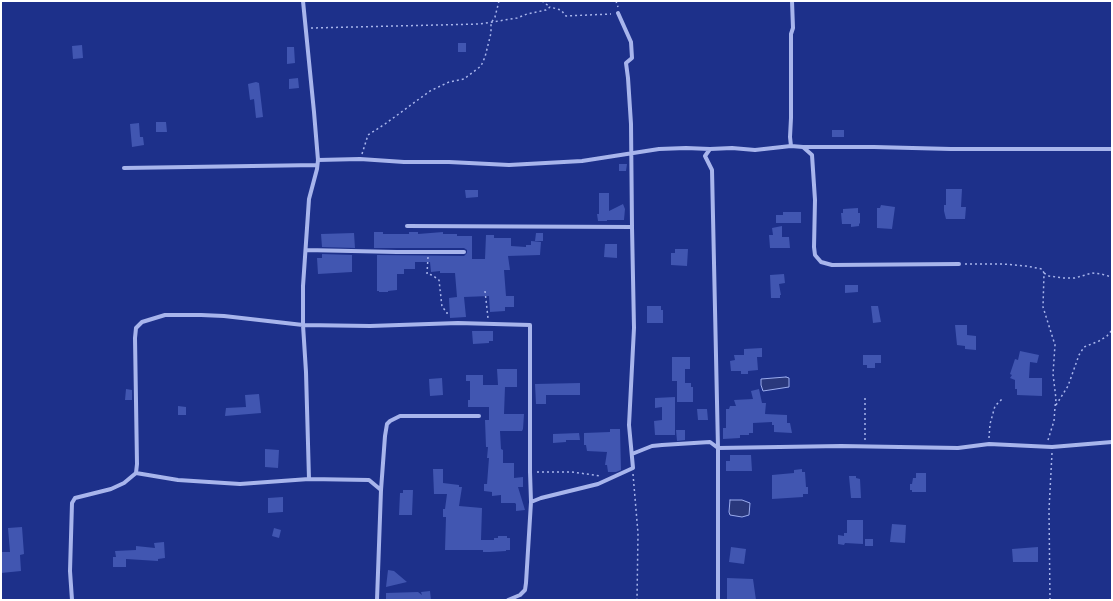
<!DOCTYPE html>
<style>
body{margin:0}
#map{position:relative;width:1113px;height:601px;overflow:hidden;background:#1d308a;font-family:"Fira Sans",sans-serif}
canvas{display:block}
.frame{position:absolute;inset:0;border:2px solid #fff;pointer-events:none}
</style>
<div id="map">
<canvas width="1113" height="601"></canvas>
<div class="frame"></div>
</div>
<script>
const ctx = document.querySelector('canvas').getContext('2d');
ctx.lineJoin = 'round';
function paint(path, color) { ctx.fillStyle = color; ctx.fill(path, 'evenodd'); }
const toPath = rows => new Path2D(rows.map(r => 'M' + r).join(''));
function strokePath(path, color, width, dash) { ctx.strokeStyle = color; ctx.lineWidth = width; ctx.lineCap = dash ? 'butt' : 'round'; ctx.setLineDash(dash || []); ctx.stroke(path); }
const water = toPath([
 [786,377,789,378,789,387,763,391,761,385,761,379,786,377],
 [730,500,742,500,750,503,749,515,742,517,730,515,729,512,730,500]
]);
const building = toPath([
 [458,43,466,43,466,52,458,52],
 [82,45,83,58,73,59,72,46],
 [287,47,294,47,295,63,287,64],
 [298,78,299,88,289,89,289,79],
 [256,82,259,83,263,117,256,118,254,99,250,100,248,84],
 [156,122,166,122,167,132,156,132],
 [139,123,140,137,143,137,144,145,132,147,130,124],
 [832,130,844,130,844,137,832,137],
 [619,164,627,164,626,171,619,171],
 [946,189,962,189,961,207,966,207,965,219,946,219,944,211,944,205,946,205],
 [465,190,478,190,478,197,466,198],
 [599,193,609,193,609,211,623,204,625,209,624,220,607,220,607,221,598,221,597,214,599,214],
 [881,205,895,207,892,229,877,228,877,208,880,208],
 [858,208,858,213,860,213,860,223,859,224,859,226,851,227,851,224,842,224,841,213,843,213,843,209],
 [783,212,801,212,801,223,776,223,776,215,783,215],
 [782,226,782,237,789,237,790,248,770,248,769,235,773,235,772,228],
 [374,232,383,232,383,234,409,234,409,232,418,232,418,234,443,232,443,234,457,234,457,236,472,236,472,259,485,259,486,235,494,235,494,238,511,238,511,246,526,247,526,245,531,245,531,241,541,242,540,255,508,256,510,270,504,270,506,296,514,296,514,307,505,307,505,311,490,312,489,296,464,297,466,317,450,318,449,298,457,297,455,273,440,273,440,271,431,272,430,262,415,262,415,269,404,269,404,274,397,274,397,290,388,291,388,292,379,292,379,291,377,291,377,255,464,256,467,253,467,250,464,248,374,248],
 [354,233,355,248,322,247,321,234],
 [536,233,543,233,543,241,535,241],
 [605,244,617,244,617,258,604,257],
 [675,249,688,249,687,266,671,265,671,253,675,253],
 [322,254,352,255,352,272,318,274,317,258,322,258],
 [784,274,785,283,779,284,781,295,780,295,780,298,771,298,770,275],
 [845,285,858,285,858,292,845,293],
 [647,306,661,306,661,310,663,310,663,323,647,323],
 [871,306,878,306,881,322,873,323],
 [955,325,967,325,967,335,976,336,976,350,965,349,965,346,957,345],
 [472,331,493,331,493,341,489,341,489,343,473,344],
 [762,348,762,357,757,357,758,370,748,371,748,374,741,374,741,371,731,371,730,361,735,360,734,355,744,355,744,349],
 [1020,351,1039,355,1037,363,1030,362,1029,378,1042,378,1042,396,1017,395,1017,389,1015,389,1015,380,1010,378,1012,375,1010,374,1015,359,1018,360],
 [863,355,881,355,881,363,875,363,875,368,867,368,867,365,863,365],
 [672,357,690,357,690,369,685,369,685,383,691,383,691,387,693,387,693,402,677,402,677,381,672,381],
 [497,369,517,369,517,387,505,387,504,414,524,414,523,429,522,431,500,431,501,449,503,450,503,463,514,463,514,478,523,477,523,487,518,487,525,510,516,511,516,504,515,503,501,503,501,495,492,496,492,492,484,491,484,484,487,484,489,458,487,458,488,447,486,447,485,420,489,420,489,407,468,407,468,400,470,400,470,381,466,381,466,375,483,375,483,385,498,385],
 [442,378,443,395,430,396,429,379],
 [580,383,580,395,546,395,546,404,536,404,535,384],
 [126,389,132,390,132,400,125,400],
 [759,389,762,403,766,403,765,414,787,415,787,423,790,423,792,433,774,432,774,425,772,425,772,422,753,423,753,433,749,433,749,435,740,435,740,438,723,439,723,428,726,428,726,409,729,409,730,406,736,406,734,400,753,399,751,391],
 [259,394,261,413,225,416,226,408,246,407,245,395],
 [675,397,675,435,655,435,654,421,662,420,662,407,655,408,655,398],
 [178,406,186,407,186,415,178,415],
 [697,409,707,409,708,420,698,420],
 [610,429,620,429,621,470,616,472,608,472,607,465,605,465,607,452,587,451,586,445,584,445,584,433,610,432],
 [676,430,685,430,685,440,677,441],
 [579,433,580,440,566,440,566,442,553,443,553,434],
 [265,449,279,450,278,468,265,467],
 [730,455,751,455,752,471,726,471,726,461,730,461],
 [433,469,443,469,443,483,459,485,459,487,462,487,459,506,482,508,481,540,494,540,494,538,498,538,498,536,507,536,507,538,510,538,510,550,506,550,506,551,490,552,483,552,483,550,445,550,446,517,443,517,443,509,445,509,447,494,434,494],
 [802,469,802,472,805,472,806,487,808,487,808,494,803,494,803,497,772,499,772,475,794,473,794,470],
 [916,473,926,473,926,492,912,492,912,490,910,490,910,484,912,484,913,478,916,478],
 [849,476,856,476,856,478,860,479,861,498,851,498],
 [403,490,413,490,412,515,399,515,400,493,403,493],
 [283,497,283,512,268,513,268,498],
 [847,520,863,520,863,544,845,543,844,545,838,544,838,535,844,536,844,533,847,533],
 [892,524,906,525,905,543,890,542],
 [22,527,24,554,20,555,21,571,1,573,1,552,10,552,8,528],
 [274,528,281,530,279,538,272,536],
 [865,539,873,539,873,546,865,546],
 [164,542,165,558,158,559,158,561,126,559,126,567,113,567,113,557,116,557,115,551,136,550,136,546,155,548,154,543],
 [731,547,746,549,744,564,729,562],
 [1038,547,1038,562,1013,562,1012,549],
 [388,570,394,571,407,582,386,587],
 [727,578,753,579,756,600,727,600],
 [430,591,431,600,386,600,386,593,418,592,422,595,421,592]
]);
const path = toPath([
 [542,1,550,7],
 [616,1,618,7],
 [311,28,480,24,517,18,527,14,546,10,550,7,561,10,566,16,611,14],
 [362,154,368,135,385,124,430,91,449,82,464,79,481,66,485,57,491,33,491,23,495,17,499,1],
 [428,257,427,274,432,275,439,280,442,307,447,312,447,317],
 [965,264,1003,264,1026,266,1042,269,1044,273,1043,307,1055,345,1053,374,1056,399,1055,407,1054,421,1048,440],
 [1044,273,1049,276,1063,278,1075,278,1092,273,1101,274,1112,277],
 [485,291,488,318],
 [1056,405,1068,386,1079,355,1084,347,1099,341,1107,336,1112,330],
 [989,438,990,424,995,406,1003,398],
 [865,440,865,395],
 [537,472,572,472,601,476],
 [633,474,638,533,637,600],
 [1050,600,1049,510,1052,453]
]);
const street = toPath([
 [303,1,314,112,318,160,317,169,309,199,303,286,303,325,306,372,309,479],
 [618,13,631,42,632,58,626,63,628,78,631,124,632,227],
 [791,146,790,137,791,118,791,34,793,28,792,1],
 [803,147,812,155,815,200,814,247,815,255,821,262,832,265,959,264],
 [318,160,360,159,404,162,449,162,509,165,582,161,659,149,686,148,710,149],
 [124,168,317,165],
 [407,226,632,227,634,328,629,425,633,468,598,484,541,498,531,502],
 [306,250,397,252,464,252],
 [632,454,652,446,662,445,710,442,718,448,841,446,958,448,989,444,1052,447,1112,442],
 [381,490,369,480,309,479,240,484,178,480,136,473,137,464,135,338,136,328,142,322,165,315,201,315,224,316,303,325,370,326,458,323,530,325,530,472,531,502,526,583,525,590,520,595,508,600],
 [72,600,70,571,72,503,75,498,111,489,124,483,136,473],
 [377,600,381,490,385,436,387,424,390,421,400,416,479,416],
 [718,600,718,448,712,170,705,156,710,149,732,148,755,150,791,146,803,147,874,147,951,149,1112,149]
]);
paint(water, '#2a387c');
strokePath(water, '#9bacee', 1);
paint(building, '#4156b1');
strokePath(path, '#a8b5ec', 1.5, [2, 3]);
strokePath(street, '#a8b5ec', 4);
</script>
